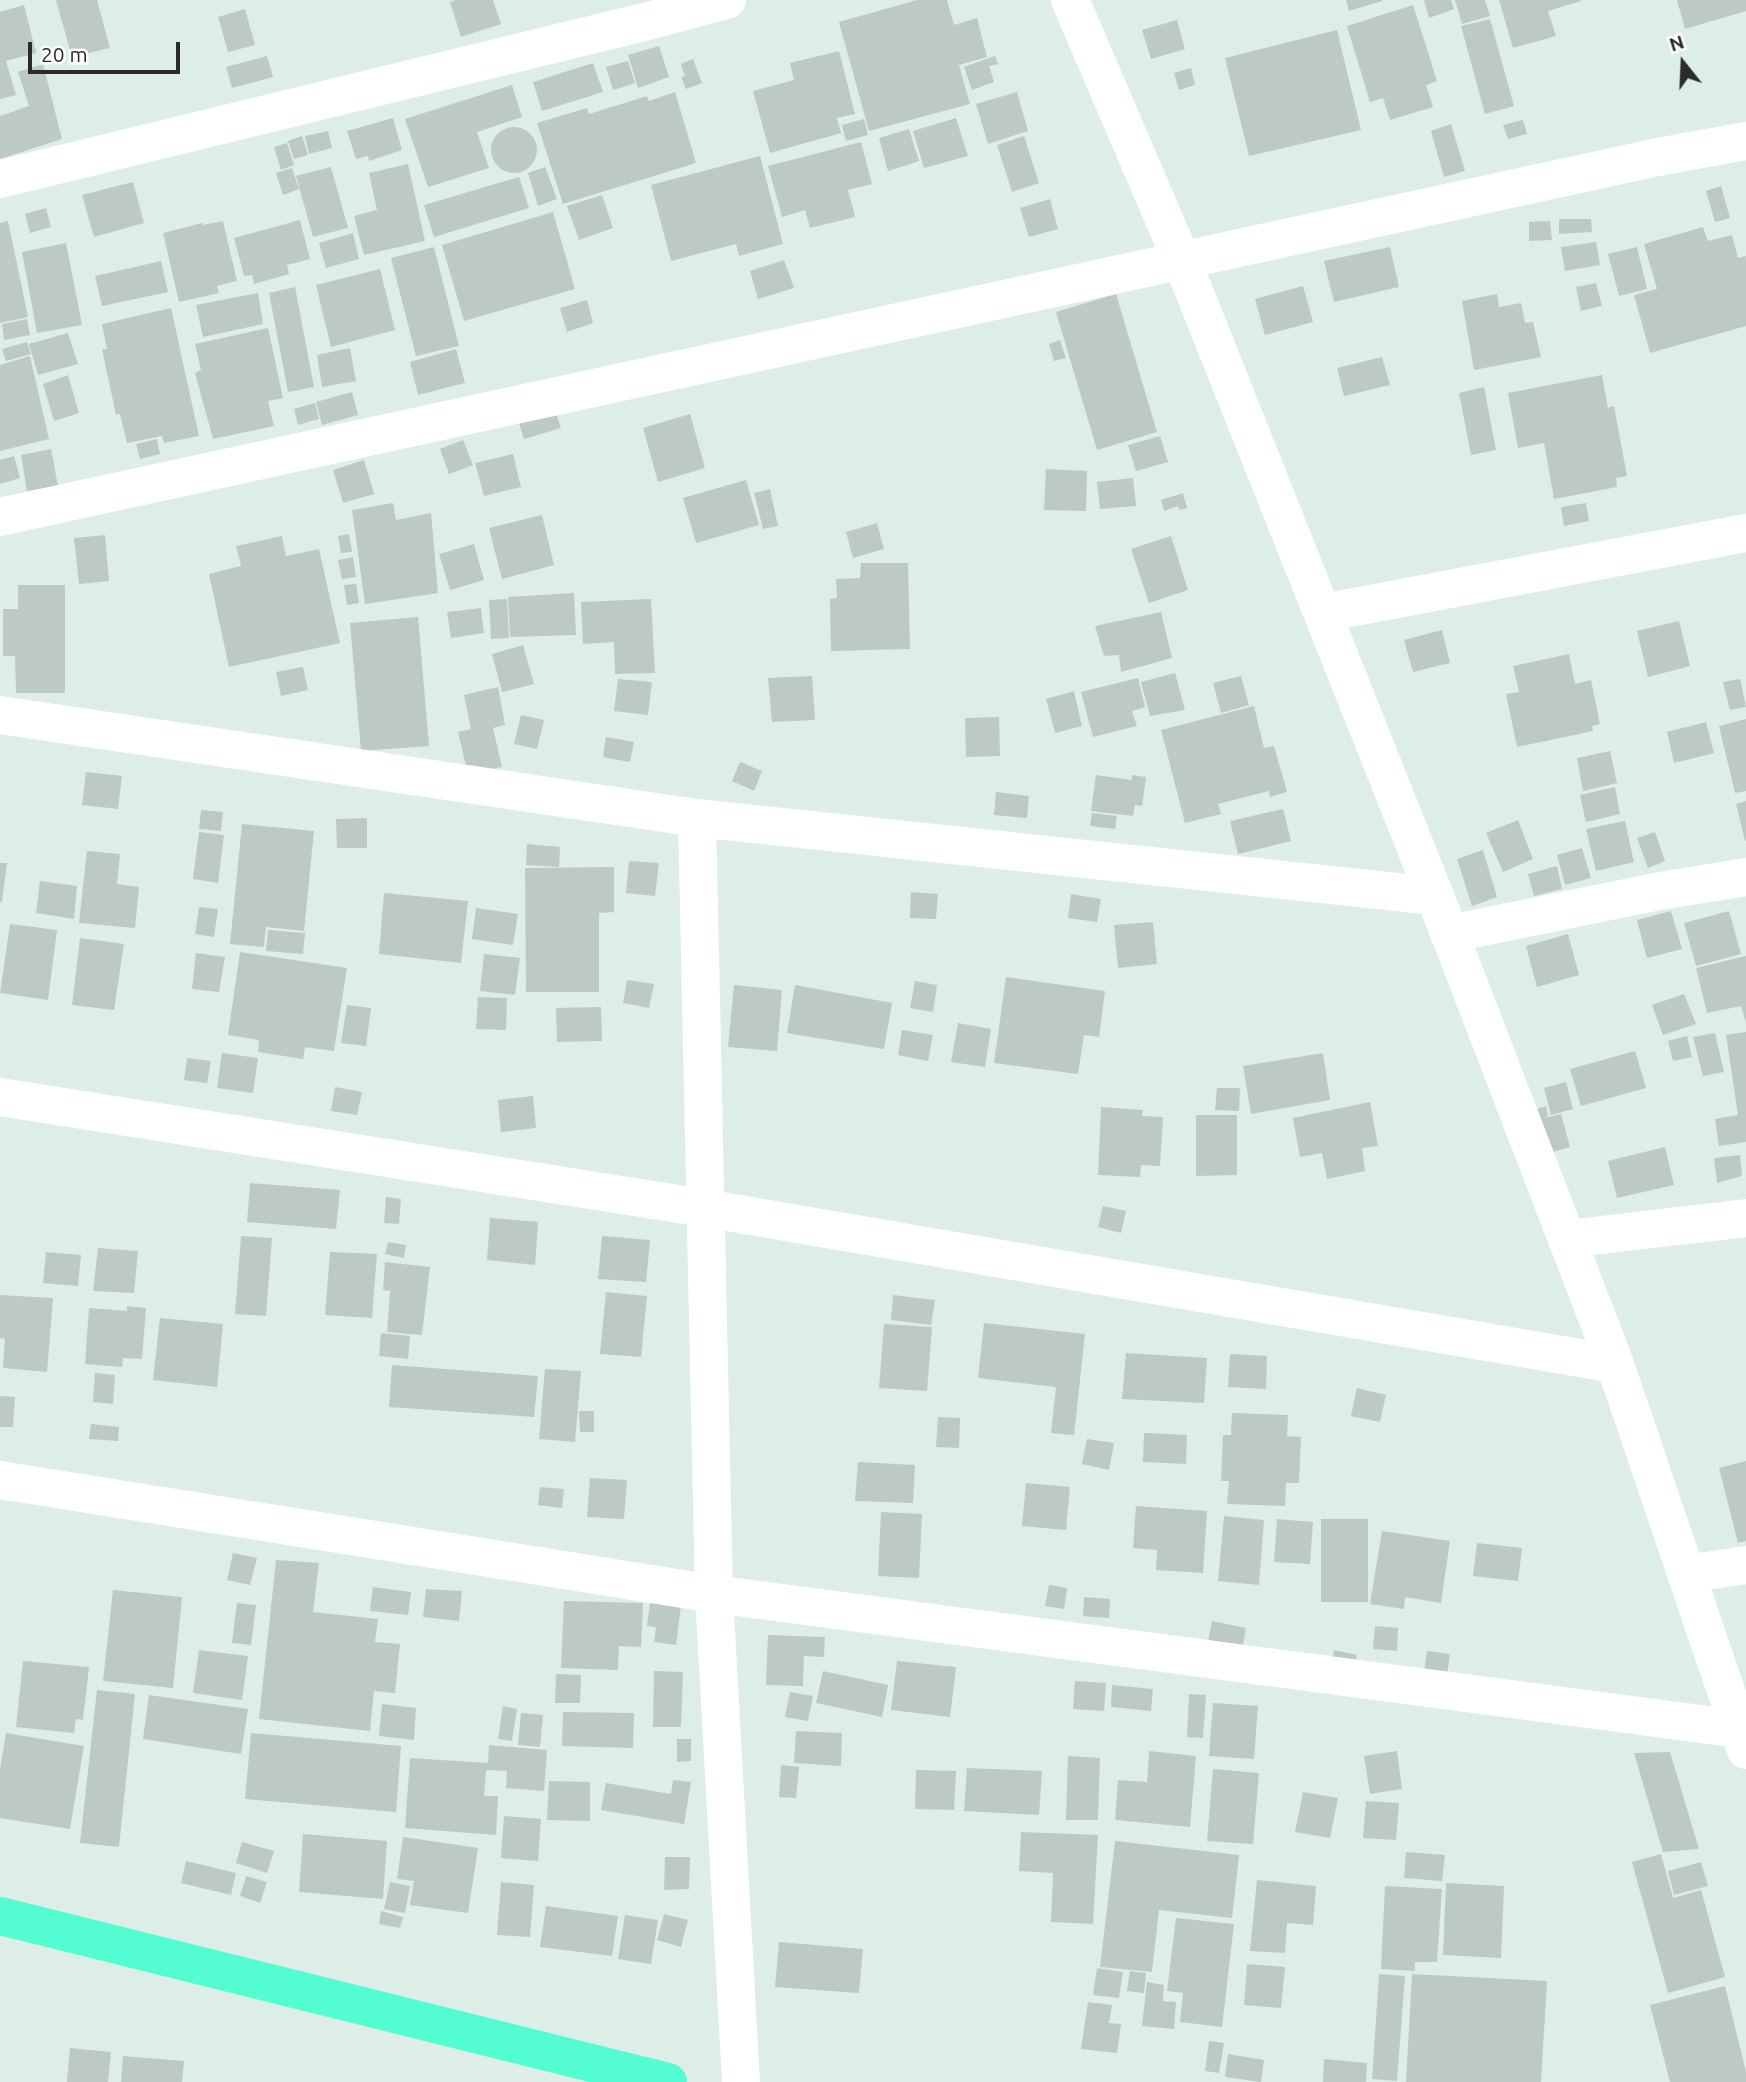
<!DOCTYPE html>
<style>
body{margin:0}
#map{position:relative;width:1746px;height:2082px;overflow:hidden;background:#ddeee6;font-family:Ubuntu,sans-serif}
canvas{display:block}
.north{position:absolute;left:1648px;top:28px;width:70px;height:70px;-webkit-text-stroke:5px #fff;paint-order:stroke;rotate:342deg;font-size:19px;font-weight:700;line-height:28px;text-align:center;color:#2b2b2b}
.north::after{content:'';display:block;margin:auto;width:24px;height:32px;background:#2b2b2b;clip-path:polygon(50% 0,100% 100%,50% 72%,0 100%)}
.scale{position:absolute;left:28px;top:42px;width:152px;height:32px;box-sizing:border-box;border:4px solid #2b2b2b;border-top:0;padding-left:9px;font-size:21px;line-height:24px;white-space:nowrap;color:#2b2b2b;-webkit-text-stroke:5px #fff;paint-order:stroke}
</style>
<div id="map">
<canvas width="1746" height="2082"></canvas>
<div class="north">N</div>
<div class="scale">20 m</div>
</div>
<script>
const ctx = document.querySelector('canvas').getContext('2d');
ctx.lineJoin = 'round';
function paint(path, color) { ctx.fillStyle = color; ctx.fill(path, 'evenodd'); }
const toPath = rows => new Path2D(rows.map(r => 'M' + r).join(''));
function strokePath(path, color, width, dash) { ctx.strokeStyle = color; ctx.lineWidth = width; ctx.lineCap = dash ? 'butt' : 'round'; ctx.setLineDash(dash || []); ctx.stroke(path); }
const building = toPath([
 [56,0,97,0,110,48,72,57],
 [455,0,493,0,501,24,461,37,450,2],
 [917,0,947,0,954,25,977,18,987,57,959,65,970,104,869,131,839,22],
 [1346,0,1382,0,1382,1,1349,11],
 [1424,0,1451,0,1454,9,1429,18],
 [1455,0,1485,0,1490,16,1462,24],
 [1499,0,1581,0,1581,1,1548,11,1556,36,1513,48],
 [1677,0,1746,0,1746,11,1685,29],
 [24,5,36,53,6,61,16,95,0,99,0,12],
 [1413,5,1437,81,1426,85,1433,107,1390,120,1383,98,1370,102,1347,26],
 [245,9,255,45,228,52,218,17],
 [1490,19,1514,106,1485,114,1461,26],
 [1177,20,1185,49,1151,59,1142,30],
 [1337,30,1361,130,1249,156,1225,58],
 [659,46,669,77,638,88,628,55],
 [839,51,855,114,837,118,841,133,770,153,753,91,794,80,790,63],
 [267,56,273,77,232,88,226,67],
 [995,56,998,64,989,66,994,82,972,90,964,67],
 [693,59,702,83,686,89,681,77,685,76,681,64],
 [628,61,635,83,613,90,606,67],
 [593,63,603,92,542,111,533,82],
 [43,64,62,139,0,159,0,116,29,106,18,72],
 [1191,68,1195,85,1179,90,1174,73],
 [512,85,522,117,477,132,489,168,428,187,405,119],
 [675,92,696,163,563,204,537,123,587,108,589,114,647,96,649,101],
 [1017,92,1028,131,988,144,976,104],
 [393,118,402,150,369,161,368,156,356,159,347,131],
 [956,118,968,156,924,168,913,131],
 [864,119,868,135,846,141,842,125],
 [1523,120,1527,134,1508,139,1503,125],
 [1451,124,1465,171,1444,177,1431,131],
 '491 150a23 23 0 1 1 46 0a23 23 0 1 1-46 0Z',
 [909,129,919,161,888,171,879,138],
 [328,131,332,148,309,154,305,136],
 [302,136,308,155,294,159,288,141],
 [1024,136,1039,183,1012,192,997,145],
 [861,142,872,184,848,190,855,217,810,228,805,210,782,217,768,166],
 [287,143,294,165,281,170,274,147],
 [760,156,783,244,739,256,736,244,671,261,651,185],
 [408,164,425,241,364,255,354,216,377,210,369,173],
 [331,167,348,228,313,237,296,176],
 [545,167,557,199,538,206,528,173],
 [292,168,299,189,283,195,276,173],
 [519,177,529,208,434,237,424,205],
 [133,182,144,223,94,237,82,195],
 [1721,186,1730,218,1715,222,1706,191],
 [602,195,613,228,579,240,567,206],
 [1050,199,1058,229,1029,237,1020,208],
 [46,208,51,227,30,233,25,214],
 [553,212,575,289,464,321,442,245],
 [1559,219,1591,219,1592,232,1559,234],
 [300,220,310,259,287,265,289,274,254,284,252,275,244,276,234,238],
 [8,221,28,317,0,323,0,223],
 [223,221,237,281,217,286,219,293,179,302,163,233,202,223,203,225],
 [1550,221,1552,240,1529,241,1529,222],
 [1703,227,1708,241,1732,235,1738,258,1746,256,1746,326,1650,353,1634,295,1657,289,1644,244],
 [353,233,359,259,326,268,319,243],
 [1596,242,1600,265,1565,271,1561,247],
 [66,243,82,325,37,333,22,252],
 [434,247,459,346,416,356,391,258],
 [1390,247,1399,287,1334,302,1324,261],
 [1637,247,1647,289,1619,296,1608,254],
 [784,260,794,288,758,299,750,271],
 [161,261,168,292,102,306,95,276],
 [380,269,395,330,331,347,316,285],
 [1596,283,1602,306,1581,311,1576,287],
 [1303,286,1313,322,1265,335,1255,299],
 [295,287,314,387,288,392,269,293],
 [258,293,263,324,203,337,196,305],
 [1116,294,1157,432,1097,450,1056,312],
 [1497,294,1499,307,1521,303,1525,323,1533,322,1541,357,1474,370,1462,301],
 [587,300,593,323,567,332,560,308],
 [171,308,199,436,164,443,162,436,127,443,120,414,116,415,102,349,107,349,102,324],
 [27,319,30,335,4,340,2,324],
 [268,328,283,398,268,401,274,426,213,439,195,373,201,370,195,344],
 [68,333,78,364,38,375,29,344],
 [1060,340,1066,358,1054,361,1049,344],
 [27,342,31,354,6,361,2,349],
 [350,348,356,381,322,387,317,355],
 [456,349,465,383,418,395,410,362],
 [30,356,49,439,0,451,0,365],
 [1382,357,1390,385,1344,396,1337,368],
 [68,375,79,413,54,421,43,384],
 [1602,375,1608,408,1614,406,1627,476,1616,478,1617,487,1554,499,1544,443,1518,448,1508,393],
 [1484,387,1496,450,1471,455,1459,393],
 [352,392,358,415,322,425,316,402],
 [315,403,319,419,298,425,294,409],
 [556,413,561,428,524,439,519,423],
 [690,414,705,468,658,482,643,428],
 [1160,436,1168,462,1136,471,1128,445],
 [157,439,160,454,140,459,136,444],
 [463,440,473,465,449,474,440,449],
 [51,449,58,486,27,491,21,455],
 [513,454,521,487,484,496,475,463],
 [14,456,20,478,0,484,0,460],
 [364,460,374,494,343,503,333,470],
 [1046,469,1087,471,1086,511,1044,510],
 [1133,478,1136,506,1100,509,1097,482],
 [746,480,759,525,696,543,683,498],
 [770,489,778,526,763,529,754,493],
 [1183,493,1187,508,1179,510,1178,506,1164,511,1161,500],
 [393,503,396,520,431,513,438,593,365,604,352,510],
 [1586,503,1589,521,1564,526,1561,507],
 [542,515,554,565,502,579,489,528],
 [877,523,884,549,853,558,846,532],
 [349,534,352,552,341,553,338,536],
 [105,535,109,581,79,584,74,538],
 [282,536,286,556,319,549,340,643,229,667,209,574,241,566,236,546],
 [1171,536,1188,590,1149,603,1131,549],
 [474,544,484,580,450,590,439,554],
 [353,557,356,577,342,579,338,560],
 [861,563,908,563,910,649,831,651,830,599,837,598,836,579,860,578],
 [356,584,359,603,347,605,344,585],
 [18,585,65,585,65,693,16,693,15,656,3,656,3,609,18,609],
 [574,593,576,635,510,637,508,597],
 [507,599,509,638,491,639,489,600],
 [651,599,655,673,615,674,614,642,583,644,581,602],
 [481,608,484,633,451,638,447,612],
 [1161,612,1172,658,1121,672,1119,655,1104,656,1095,626],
 [418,617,429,746,361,751,350,623],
 [1679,621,1690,666,1648,677,1637,631],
 [1442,630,1450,663,1413,672,1404,640],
 [523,645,534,684,502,692,492,654],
 [1569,654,1575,684,1591,680,1600,724,1592,726,1593,731,1517,747,1506,694,1519,692,1513,666],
 [303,667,308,690,281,696,276,672],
 [1175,673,1185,710,1150,716,1141,682],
 [812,676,815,720,772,722,768,678],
 [1241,676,1249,705,1221,713,1213,683],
 [1138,678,1145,707,1132,711,1137,726,1093,737,1081,692],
 [618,679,652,682,648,715,614,711],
 [1740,679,1746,707,1730,710,1723,682],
 [498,687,505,725,493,728,502,767,468,775,458,732,471,729,464,695],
 [1074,691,1082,726,1055,733,1046,699],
 [1254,706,1264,748,1274,746,1287,792,1270,797,1269,791,1218,804,1221,814,1185,823,1161,730],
 [521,715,544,720,537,749,514,744],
 [999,717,1000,756,966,757,965,718],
 [1746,719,1746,791,1735,793,1719,726],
 [1706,722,1714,753,1674,763,1667,732],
 [606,737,634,742,630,762,603,757],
 [1610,751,1617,783,1583,791,1577,758],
 [740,762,762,771,754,791,732,781],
 [86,772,122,776,118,809,82,805],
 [1096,775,1132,780,1132,775,1146,777,1142,806,1135,805,1133,816,1091,811],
 [1615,787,1620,814,1586,822,1580,795],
 [996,792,1029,796,1027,818,994,815],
 [1746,801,1746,840,1745,841,1736,804],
 [1283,809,1291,841,1238,854,1230,821],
 [201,810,223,812,221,831,199,829],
 [1092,813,1117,816,1115,829,1090,826],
 [367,818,367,848,337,848,336,819],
 [1518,820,1533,859,1503,872,1486,833],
 [1625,821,1634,862,1596,871,1586,829],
 [242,824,314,831,304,931,266,927,264,947,230,944],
 [199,832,224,835,218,883,193,879],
 [1655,832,1665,861,1648,868,1637,838],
 [527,844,560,847,559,867,526,865],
 [1582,848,1591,878,1565,885,1557,855],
 [1483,850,1497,897,1472,906,1457,859],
 [87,851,120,854,117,884,139,887,135,928,79,923],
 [629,861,659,863,655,896,626,893],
 [0,863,7,863,2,902,0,902],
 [1557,866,1562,889,1534,896,1528,874],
 [614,867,614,912,599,913,599,992,526,992,525,868],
 [40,881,77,886,74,919,36,913],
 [911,892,938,894,936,919,910,918],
 [384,893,468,901,461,963,379,954],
 [1071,894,1101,899,1097,922,1068,918],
 [199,907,218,909,214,937,195,934],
 [476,908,518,914,513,945,472,939],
 [1671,911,1682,949,1647,958,1637,920],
 [1729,911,1741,954,1696,966,1684,923],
 [1153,922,1157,964,1118,968,1114,925],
 [10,924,57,930,48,1000,0,993],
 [268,930,305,933,303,954,266,951],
 [1568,934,1579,975,1537,987,1526,946],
 [80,938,124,944,114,1010,72,1005],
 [240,952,347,968,334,1051,305,1047,303,1059,258,1052,259,1040,228,1035],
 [196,953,225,957,219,992,192,989],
 [484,954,520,958,515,995,480,991],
 [1746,956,1746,1023,1741,1006,1707,1013,1696,968],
 [1006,977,1105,991,1099,1037,1084,1035,1078,1074,994,1063],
 [627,980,654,984,649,1008,623,1003],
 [915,981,937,985,933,1012,910,1008],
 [734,985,782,990,777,1051,728,1047],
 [795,985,892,1003,884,1049,787,1033],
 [1684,994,1696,1024,1663,1035,1652,1005],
 [478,997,507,998,506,1030,476,1029],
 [347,1005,371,1008,366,1046,341,1043],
 [601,1007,602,1041,557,1042,556,1008],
 [958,1023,991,1029,985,1067,951,1062],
 [902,1030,933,1035,928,1061,898,1055],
 [1746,1032,1746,1142,1719,1146,1715,1119,1738,1115,1726,1035],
 [1715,1033,1724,1072,1703,1076,1693,1037],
 [1687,1036,1692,1057,1673,1061,1668,1041],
 [1635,1051,1646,1088,1581,1106,1570,1069],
 [222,1053,258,1058,253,1093,217,1088],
 [1323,1053,1330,1100,1251,1114,1243,1066],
 [187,1058,211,1061,207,1083,184,1080],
 [1566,1082,1573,1109,1551,1115,1544,1088],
 [335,1087,362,1092,357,1115,331,1111],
 [1217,1088,1240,1088,1239,1111,1215,1110],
 [533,1096,536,1128,501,1132,498,1100],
 [1370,1102,1378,1146,1362,1148,1365,1171,1327,1179,1322,1153,1300,1157,1293,1118],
 [1546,1106,1548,1116,1544,1118,1561,1114,1570,1147,1538,1156,1530,1111],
 [1101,1107,1143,1110,1142,1116,1163,1117,1160,1166,1141,1165,1140,1177,1098,1175],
 [1196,1115,1237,1115,1237,1175,1196,1176],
 [1665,1147,1674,1185,1617,1198,1608,1161],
 [1740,1155,1742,1176,1717,1183,1714,1158],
 [250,1183,340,1190,336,1229,247,1222],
 [386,1197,401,1199,399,1224,384,1223],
 [1103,1206,1126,1211,1121,1233,1098,1227],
 [490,1218,538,1222,535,1265,487,1260],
 [241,1236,272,1238,266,1316,235,1314],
 [602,1236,650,1240,646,1282,598,1279],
 [388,1242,406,1245,404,1258,385,1254],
 [98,1248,138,1251,134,1293,93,1291],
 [46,1252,81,1255,78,1286,43,1283],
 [330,1252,377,1254,372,1318,325,1315],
 [385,1262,430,1267,422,1335,387,1332,390,1291,383,1290],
 [606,1292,647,1296,641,1357,600,1354],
 [0,1295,53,1298,47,1372,3,1368,5,1339,0,1338],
 [893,1295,935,1300,931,1325,891,1320],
 [127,1306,146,1308,142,1359,123,1358,122,1367,85,1364,89,1308,127,1311],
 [160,1318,223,1324,217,1387,153,1380],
 [984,1323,1085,1334,1074,1435,1051,1433,1056,1387,978,1378],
 [884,1324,932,1327,927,1391,879,1388],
 [381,1333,410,1336,408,1359,379,1356],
 [1126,1353,1207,1358,1204,1403,1122,1399],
 [1230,1354,1267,1356,1266,1389,1228,1387],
 [392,1365,538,1376,534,1417,389,1407],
 [545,1369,581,1371,575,1442,539,1439],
 [95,1373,115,1375,113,1404,93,1402],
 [1357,1388,1386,1395,1380,1422,1351,1416],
 [0,1396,15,1397,13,1427,0,1427],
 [579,1411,594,1411,594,1432,580,1432],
 [1232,1413,1288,1415,1287,1436,1301,1437,1299,1483,1286,1483,1285,1506,1227,1504,1229,1481,1221,1481,1223,1435,1231,1435],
 [938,1417,960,1418,959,1448,936,1447],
 [91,1424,119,1427,118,1441,89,1439],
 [1144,1433,1187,1435,1186,1464,1143,1462],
 [1087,1439,1114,1443,1109,1470,1082,1464],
 [1746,1461,1746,1541,1738,1543,1719,1468],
 [858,1462,915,1465,913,1503,855,1501],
 [590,1478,627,1480,624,1519,587,1517],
 [1026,1483,1070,1487,1066,1530,1022,1526],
 [540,1487,564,1489,562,1508,538,1505],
 [1136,1506,1207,1511,1203,1573,1156,1570,1157,1550,1133,1548],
 [881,1512,922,1514,919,1578,878,1576],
 [1224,1516,1264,1520,1259,1585,1218,1581],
 [1277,1519,1313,1522,1310,1564,1274,1562],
 [1321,1519,1368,1519,1368,1602,1321,1602],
 [1382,1531,1450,1541,1441,1603,1405,1597,1404,1609,1370,1604],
 [1477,1543,1522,1548,1518,1581,1473,1576],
 [233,1553,257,1558,250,1585,227,1580],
 [276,1560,319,1563,313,1612,378,1619,375,1642,400,1644,395,1693,374,1691,370,1731,259,1719],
 [1049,1585,1067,1588,1064,1609,1045,1606],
 [373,1587,411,1592,408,1615,370,1611],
 [426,1589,462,1591,459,1621,423,1617],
 [113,1590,182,1597,173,1688,103,1681],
 [1084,1597,1110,1599,1109,1618,1083,1616],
 [564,1601,643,1603,641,1647,619,1646,618,1670,561,1668],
 [650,1602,681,1605,676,1645,654,1642,656,1627,647,1626],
 [237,1603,256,1605,251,1645,232,1643],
 [1212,1621,1246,1628,1242,1649,1208,1642],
 [1375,1626,1398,1628,1397,1651,1373,1649],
 [768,1635,825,1637,824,1657,804,1656,803,1686,766,1685],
 [199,1650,248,1656,242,1700,193,1693],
 [1334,1650,1357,1655,1355,1668,1332,1663],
 [1427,1651,1450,1654,1447,1675,1424,1672],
 [23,1661,89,1667,83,1720,76,1719,74,1733,16,1727],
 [897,1661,956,1667,950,1717,891,1710],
 [654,1671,683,1672,681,1727,653,1727],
 [823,1671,888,1685,882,1717,816,1703],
 [556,1674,581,1675,580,1703,555,1703],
 [1075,1681,1106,1683,1104,1711,1073,1709],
 [1112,1685,1153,1689,1151,1711,1111,1707],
 [97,1690,135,1694,119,1847,80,1843],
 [790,1692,813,1696,808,1721,785,1717],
 [1189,1694,1206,1695,1203,1738,1187,1737],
 [149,1695,248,1709,241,1754,143,1739],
 [1213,1703,1258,1706,1254,1759,1209,1756],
 [382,1704,416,1708,414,1740,379,1736],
 [503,1706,517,1709,512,1741,498,1739],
 [563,1712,634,1713,633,1748,562,1746],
 [521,1713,543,1715,540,1747,518,1745],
 [796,1731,842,1733,841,1766,794,1763],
 [6,1733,84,1746,70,1829,0,1818,0,1770],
 [251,1733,401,1746,396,1812,245,1799],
 [677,1739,691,1739,691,1761,677,1762],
 [489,1745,547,1750,544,1791,506,1788,507,1771,486,1770,484,1796,498,1796,496,1835,405,1828,410,1758,488,1763],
 [1149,1751,1196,1756,1190,1827,1115,1820,1118,1780,1147,1782],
 [1397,1751,1402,1789,1370,1794,1364,1756],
 [1670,1752,1699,1849,1663,1852,1634,1753],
 [1068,1756,1100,1758,1098,1820,1066,1820],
 [781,1765,799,1767,796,1798,779,1797],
 [967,1768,1042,1771,1039,1815,964,1811],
 [1213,1769,1259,1773,1253,1844,1207,1841],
 [916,1770,956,1771,954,1810,915,1809],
 [673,1780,691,1782,684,1824,601,1810,606,1783,671,1794],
 [549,1781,590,1782,590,1821,547,1820],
 [1303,1792,1338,1798,1330,1838,1295,1832],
 [1366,1801,1399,1803,1396,1840,1363,1838],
 [504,1816,541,1819,538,1861,501,1858],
 [1021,1832,1098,1835,1093,1924,1051,1922,1053,1873,1019,1871],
 [303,1834,387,1841,383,1899,299,1892],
 [403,1837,478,1848,468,1913,410,1905,414,1881,397,1879],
 [1115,1841,1239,1855,1232,1918,1159,1910,1152,1972,1100,1967],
 [242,1842,274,1851,267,1873,236,1863],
 [1406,1852,1445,1855,1442,1881,1404,1878],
 [1661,1854,1673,1898,1701,1890,1725,1977,1668,1993,1632,1862],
 [665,1857,690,1857,689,1889,664,1890],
 [186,1861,236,1873,231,1895,181,1883],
 [1701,1862,1708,1886,1674,1895,1668,1871],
 [246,1876,267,1882,260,1903,240,1896],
 [1257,1880,1316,1886,1313,1925,1287,1923,1285,1953,1250,1951],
 [390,1882,410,1886,405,1913,384,1909],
 [501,1882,534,1885,530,1937,497,1935],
 [1446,1883,1504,1886,1501,1958,1443,1955],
 [1385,1886,1442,1889,1437,1962,1415,1962,1415,1971,1381,1969],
 [546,1906,618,1916,612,1956,540,1947],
 [381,1911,403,1917,400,1928,379,1924],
 [664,1914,688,1920,681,1947,657,1940],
 [625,1915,658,1920,651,1964,618,1959],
 [1176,1918,1234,1924,1222,2027,1180,2022,1183,1993,1167,1991],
 [779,1942,863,1949,859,1993,775,1987],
 [1247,1964,1285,1967,1281,2008,1244,2005],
 [1097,1968,1123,1972,1119,1998,1093,1995],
 [1130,1971,1146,1973,1144,1993,1127,1991],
 [1379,1974,1405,1976,1397,2081,1372,2079],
 [1412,1974,1547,1981,1541,2082,1406,2082],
 [1147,1982,1164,1985,1163,2001,1176,2002,1174,2029,1142,2026],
 [1725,1986,1746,2072,1746,2082,1670,2082,1650,2005],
 [1088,2002,1112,2005,1109,2023,1121,2024,1117,2053,1081,2049],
 [1209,2041,1224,2043,1219,2073,1205,2071],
 [70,2048,111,2052,108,2082,67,2082],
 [1228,2054,1264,2060,1261,2082,1225,2077],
 [123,2056,184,2061,182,2082,121,2082],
 [1324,2059,1367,2063,1366,2082,1323,2082]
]);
const minor = toPath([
 [1070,0,1182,261,1435,896,1615,1364,1746,1750],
 [0,179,648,21,727,0],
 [0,517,1658,157,1746,141],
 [1323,613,1746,533],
 [0,715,697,818,1435,896],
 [697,818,714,1594,741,2082],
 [1449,934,1660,891,1746,877],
 [0,1097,704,1208,1615,1364],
 [1567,1239,1746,1218],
 [0,1480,714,1594,1739,1729],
 [1686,1574,1746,1565]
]);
const major = toPath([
 [0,1916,668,2082]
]);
paint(building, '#bccac3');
strokePath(minor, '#fff', 38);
strokePath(major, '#54fcd2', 38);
</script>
